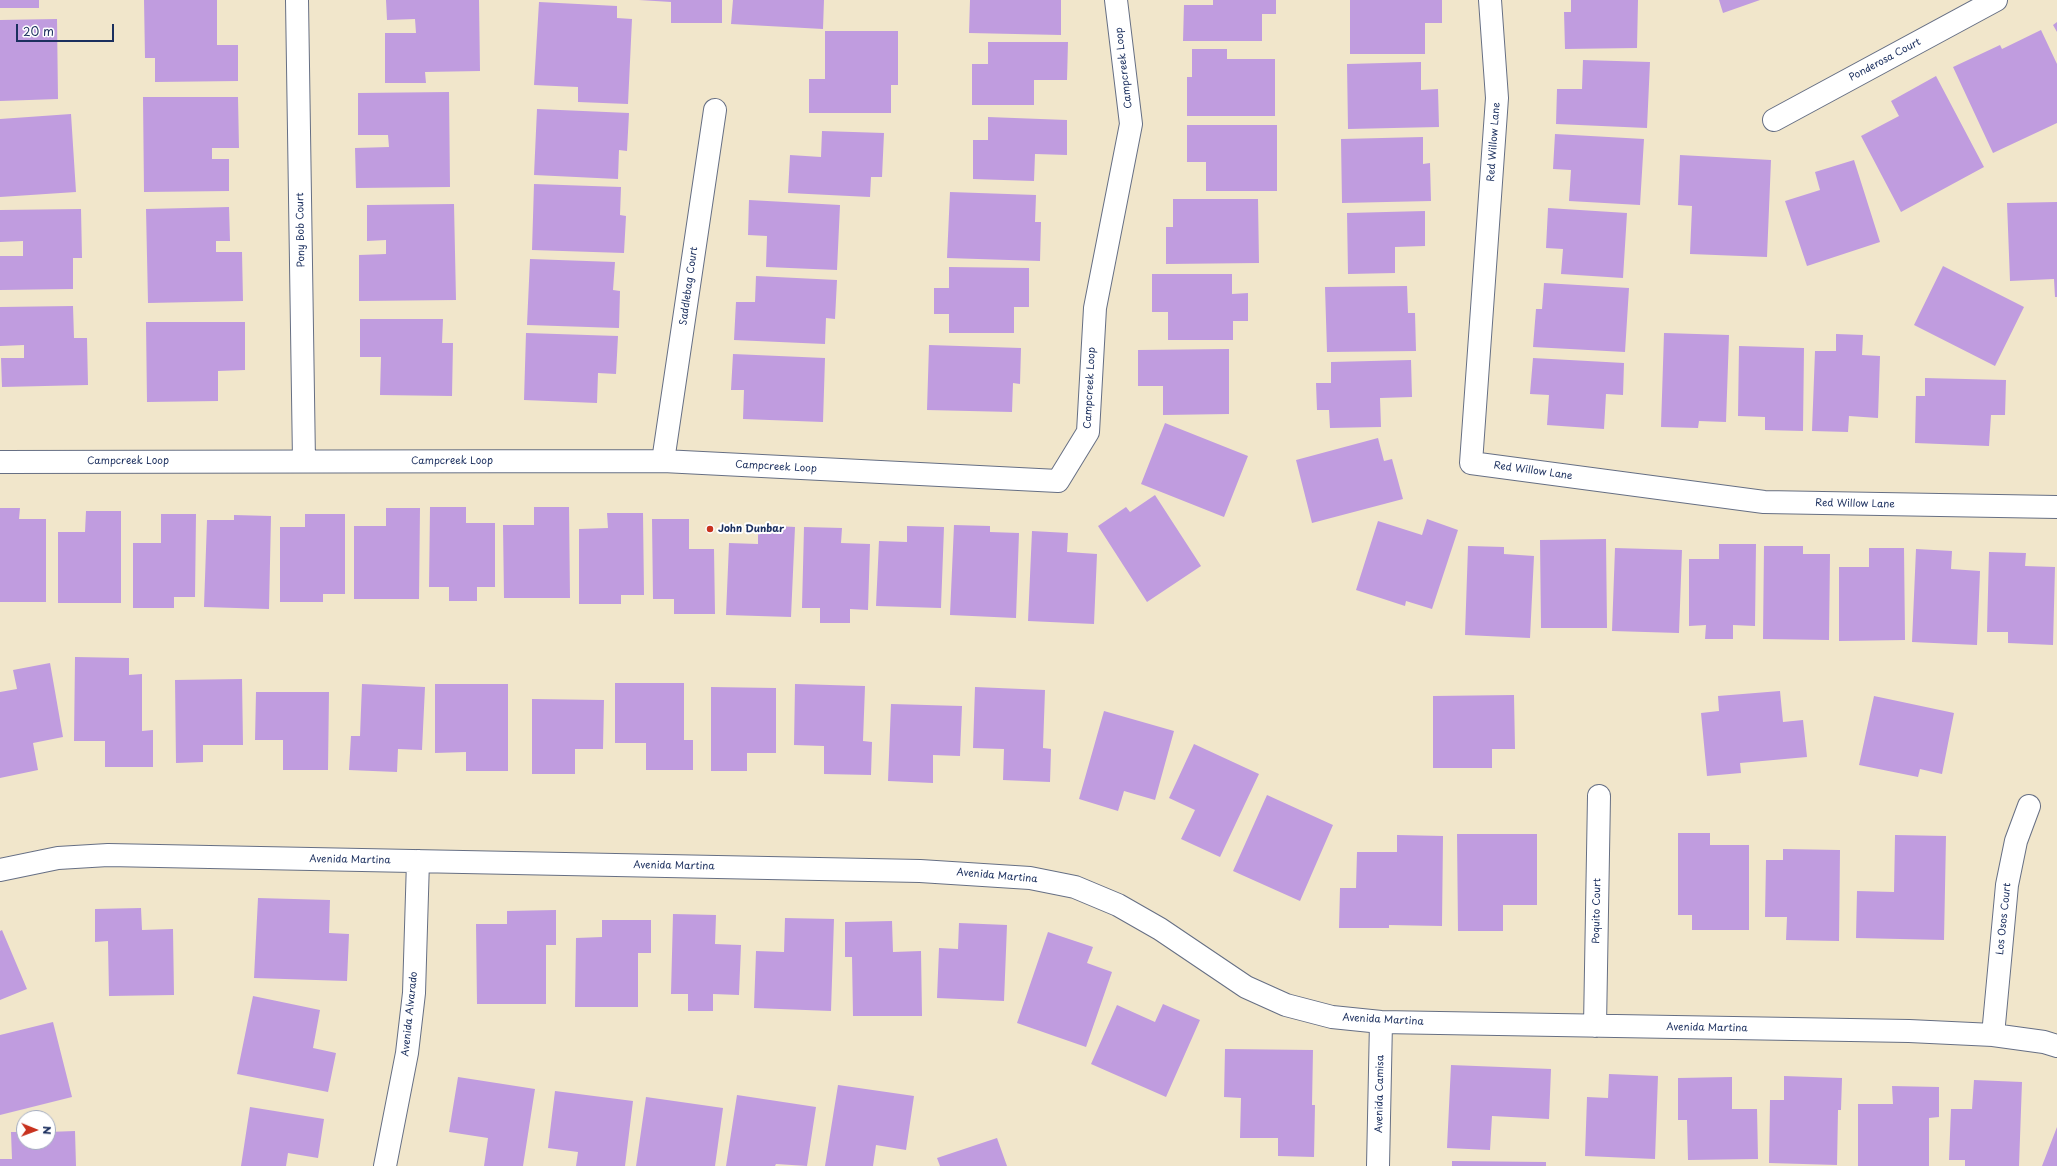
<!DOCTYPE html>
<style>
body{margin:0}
#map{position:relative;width:2057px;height:1166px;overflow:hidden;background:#f1e6cb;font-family:"Playpen Sans",sans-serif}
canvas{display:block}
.north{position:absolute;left:16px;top:1110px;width:40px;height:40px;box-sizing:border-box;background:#fff;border:1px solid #a4acbf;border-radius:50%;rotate:91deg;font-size:11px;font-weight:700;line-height:16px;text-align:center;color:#1b2f5e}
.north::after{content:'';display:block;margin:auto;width:14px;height:18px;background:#c8321e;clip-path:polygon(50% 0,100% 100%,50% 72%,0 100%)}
.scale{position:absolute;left:16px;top:24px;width:98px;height:18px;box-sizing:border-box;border:2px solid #1b2f5e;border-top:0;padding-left:5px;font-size:12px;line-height:14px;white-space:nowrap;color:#1b2f5e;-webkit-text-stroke:3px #fff;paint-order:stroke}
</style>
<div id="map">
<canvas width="2057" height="1166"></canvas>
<div class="north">N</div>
<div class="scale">20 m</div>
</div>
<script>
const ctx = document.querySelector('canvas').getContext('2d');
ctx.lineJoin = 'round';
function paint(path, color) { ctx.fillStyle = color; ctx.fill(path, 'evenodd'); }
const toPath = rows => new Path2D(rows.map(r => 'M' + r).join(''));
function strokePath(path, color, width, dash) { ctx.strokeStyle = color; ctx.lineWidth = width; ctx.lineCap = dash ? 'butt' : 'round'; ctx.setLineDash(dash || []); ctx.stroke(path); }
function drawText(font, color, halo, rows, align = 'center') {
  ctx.font = font + ' "Playpen Sans",sans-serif'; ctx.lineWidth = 4; ctx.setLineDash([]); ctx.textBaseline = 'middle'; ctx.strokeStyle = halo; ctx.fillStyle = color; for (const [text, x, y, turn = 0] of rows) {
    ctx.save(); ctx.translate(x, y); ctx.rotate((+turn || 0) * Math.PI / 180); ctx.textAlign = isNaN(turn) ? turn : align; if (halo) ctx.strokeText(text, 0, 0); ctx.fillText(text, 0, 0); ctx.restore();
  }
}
const building = toPath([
 [0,0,39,0,39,8,0,8],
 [144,0,217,0,217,45,238,45,238,81,155,82,155,58,145,58],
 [386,0,479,0,480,71,425,72,426,83,385,83,385,33,416,33,415,19,387,20],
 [639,0,722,0,722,23,671,23,671,2],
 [733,0,824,0,823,29,731,24],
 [970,0,1061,0,1061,35,969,33],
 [1213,0,1276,0,1276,14,1262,14,1262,41,1183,41,1184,5,1213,5],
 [1350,0,1442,0,1442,23,1425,23,1425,54,1350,54],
 [1571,0,1638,0,1637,48,1565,49,1564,12,1571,12],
 [1719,0,1760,0,1723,13],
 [539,2,617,6,617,18,632,19,628,104,578,102,578,87,534,85],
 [57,19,58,99,0,101,0,20],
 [2057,22,2057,32,2053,25],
 [2041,30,2057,64,2057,123,1993,153,1953,67,2000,45,2002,49],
 [825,31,898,31,898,85,891,85,891,113,809,113,809,79,825,79],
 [988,42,1068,42,1067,80,1034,80,1034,105,972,105,972,64,988,64],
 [1192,49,1227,49,1227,59,1275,59,1275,116,1187,116,1187,77,1192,77],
 [1583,60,1650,62,1647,128,1556,124,1557,89,1582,89],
 [1421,62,1421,90,1438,89,1439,127,1348,129,1347,64],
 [1936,76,1984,167,1901,212,1861,136,1899,116,1891,101],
 [449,92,450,187,356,188,355,148,389,147,388,135,358,135,358,93],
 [143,97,238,97,239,148,212,148,212,159,229,159,229,191,144,192],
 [537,109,629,113,627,151,619,150,618,179,534,175],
 [71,114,76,192,0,197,0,119],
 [988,117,1067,120,1067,155,1035,154,1034,181,973,179,973,140,988,140],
 [1187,125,1277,125,1277,191,1206,191,1206,162,1187,162],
 [822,131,884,133,882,177,871,177,870,197,788,193,790,155,821,157],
 [1555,134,1644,139,1640,205,1569,201,1571,170,1553,169],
 [1423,137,1423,164,1430,163,1431,201,1342,203,1341,139],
 [1680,155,1771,160,1767,257,1690,254,1692,206,1678,205],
 [1854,160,1880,242,1807,266,1785,201,1820,190,1815,172],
 [534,184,621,187,620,215,626,216,624,253,532,250],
 [950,192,1036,195,1035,222,1041,222,1040,261,947,258],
 [1173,199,1258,199,1259,263,1166,264,1166,227,1173,227],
 [749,200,840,205,837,270,766,267,767,236,748,235],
 [2057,202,2057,297,2055,297,2054,279,2010,281,2007,203],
 [454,204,456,300,359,301,359,255,386,254,386,240,367,241,367,205],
 [229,207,230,241,216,241,216,252,242,252,243,301,148,303,146,209],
 [1548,208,1627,213,1623,278,1561,274,1563,249,1546,248],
 [81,209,82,258,73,258,73,289,0,290,0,256,23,256,23,241,0,242,0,210],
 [1425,211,1425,246,1395,247,1395,273,1348,274,1347,213],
 [530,259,615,262,613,290,620,291,619,328,527,325],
 [1943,266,2024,307,1995,366,1914,325],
 [949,267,1029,268,1029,307,1014,307,1014,333,949,333,949,314,934,314,934,288,949,288],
 [1152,274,1232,274,1232,294,1248,293,1248,321,1233,321,1233,340,1168,340,1168,312,1152,312],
 [756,276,837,280,835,319,826,318,825,344,734,340,736,302,755,302],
 [1544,283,1629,288,1625,352,1533,347,1536,309,1542,309],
 [1407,286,1408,313,1415,313,1416,351,1327,352,1325,287],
 [73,306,74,338,87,338,88,385,2,387,1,358,24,358,24,345,0,346,0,307],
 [360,319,443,319,442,343,453,343,452,396,380,395,381,357,360,357],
 [146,322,245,322,245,370,218,371,218,401,147,402],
 [526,333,618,336,616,374,598,373,597,403,524,400],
 [1664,333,1729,335,1726,422,1699,421,1698,428,1661,427],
 [1836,334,1863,335,1862,355,1880,356,1878,418,1849,416,1848,432,1812,431,1815,351,1836,351],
 [929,345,1021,348,1020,384,1013,383,1012,412,927,410],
 [1739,346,1804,348,1803,431,1765,430,1765,417,1738,416],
 [1229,349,1229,414,1163,415,1163,386,1138,386,1138,350],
 [733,354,825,358,823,422,743,419,744,390,731,390],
 [1533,358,1624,363,1623,395,1606,394,1604,429,1547,425,1549,395,1530,394],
 [1411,360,1412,397,1380,398,1381,427,1330,428,1329,410,1317,410,1316,383,1331,383,1331,362],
 [1925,378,2006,380,2005,415,1991,415,1989,446,1915,443,1916,396,1925,396],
 [1165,423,1248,456,1224,517,1141,484],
 [1378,438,1384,461,1392,459,1403,499,1312,523,1296,460],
 [1155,495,1201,566,1147,602,1098,526,1126,507,1130,512],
 [430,507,466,507,466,523,495,523,495,587,477,587,477,601,449,601,449,587,429,587],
 [534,507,569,507,570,598,504,598,503,525,534,525],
 [0,508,20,508,19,519,46,519,46,602,0,602],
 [386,508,420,508,419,599,354,599,354,526,386,526],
 [86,511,121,511,121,603,58,603,58,532,85,532],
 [607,513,643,513,644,595,621,595,621,604,579,604,579,529,608,528],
 [161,514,196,514,195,597,174,597,174,608,133,608,133,543,161,543],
 [305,514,345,514,345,594,323,594,323,602,280,602,280,527,305,527],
 [234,515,271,516,269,609,204,607,207,520,234,520],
 [652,519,689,519,689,549,714,549,715,614,674,614,674,599,653,599],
 [1427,519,1458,530,1432,609,1406,601,1405,606,1356,590,1378,521,1422,535],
 [758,525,795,527,791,617,726,615,729,543,758,544],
 [954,525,990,526,990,532,1019,533,1016,618,950,615],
 [907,526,944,527,941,608,876,606,879,541,907,542],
 [804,527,842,528,841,543,870,544,868,610,850,609,850,623,820,623,820,608,802,608],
 [1032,531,1068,533,1067,552,1097,554,1094,624,1028,621],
 [1606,539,1607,628,1541,628,1540,540],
 [1719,544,1756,544,1755,626,1733,625,1733,639,1705,639,1706,625,1689,626,1689,559,1719,559],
 [1468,546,1504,547,1504,554,1534,556,1530,638,1465,635],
 [1764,546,1803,546,1803,554,1830,554,1829,640,1763,639],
 [1615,548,1682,550,1679,633,1612,631],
 [1869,548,1904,548,1905,640,1839,641,1839,567,1869,567],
 [1916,549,1952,551,1951,569,1980,571,1977,645,1912,642],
 [1989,552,2026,553,2025,566,2055,567,2053,645,2008,643,2008,632,1987,632],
 [75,657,129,658,129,675,142,674,142,731,153,730,153,767,105,767,105,741,74,741],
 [50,663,63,737,33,743,38,770,0,778,0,692,17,689,13,670],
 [242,679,243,745,203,745,203,762,176,763,175,680],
 [615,683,684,683,684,740,693,740,693,770,646,770,646,743,615,743],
 [362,684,425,687,422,750,398,749,397,772,349,770,351,736,360,736],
 [435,684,508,684,508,771,466,771,466,752,435,753],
 [795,684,865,686,863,741,872,742,871,775,824,774,824,746,794,745],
 [711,687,776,688,776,753,747,753,747,771,711,771],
 [975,687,1045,690,1043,748,1051,749,1050,782,1003,780,1004,749,973,748],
 [1780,691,1783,722,1803,720,1807,757,1740,763,1741,773,1707,776,1701,713,1719,711,1718,696],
 [256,692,329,692,328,770,283,770,283,740,255,740],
 [1514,695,1515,749,1492,749,1492,768,1433,768,1433,696],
 [1874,696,1954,713,1942,774,1920,769,1918,777,1859,765],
 [532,699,604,700,603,749,575,749,575,774,532,774],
 [891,704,962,706,960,756,933,755,933,783,888,781],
 [1104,711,1174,731,1155,800,1124,791,1118,811,1079,799],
 [1194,744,1259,774,1220,857,1181,839,1195,810,1169,798],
 [1267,795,1333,825,1300,901,1233,871],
 [1678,833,1710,833,1710,845,1749,845,1749,930,1692,930,1692,915,1678,915],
 [1457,834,1537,834,1537,905,1503,905,1503,931,1458,931],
 [1397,835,1443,836,1442,926,1389,925,1389,928,1339,928,1340,888,1356,888,1357,852,1397,852],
 [1895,835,1946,836,1944,940,1856,938,1857,891,1894,892],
 [1783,849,1840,850,1839,941,1786,940,1787,917,1765,917,1766,860,1783,860],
 [258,898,330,900,329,933,349,934,347,981,254,978],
 [141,908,142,930,173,929,174,995,109,996,108,941,95,942,95,909],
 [556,910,556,945,546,945,546,1004,477,1004,476,924,507,924,507,911],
 [673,914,716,915,715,944,741,945,739,995,713,994,713,1011,688,1011,688,994,671,994],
 [785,918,834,919,831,1011,754,1008,756,951,784,952],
 [602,920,651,920,651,953,638,953,638,1007,575,1007,576,938,602,937],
 [892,921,893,952,921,951,922,1016,853,1016,852,957,845,957,845,922],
 [959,923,1007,925,1004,1001,937,998,939,948,958,949],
 [2,930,27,989,0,1000,0,931],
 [1048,932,1093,947,1087,963,1112,972,1086,1047,1017,1023],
 [253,996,320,1010,313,1048,336,1053,328,1092,237,1074],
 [1163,1004,1200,1020,1166,1097,1091,1064,1117,1005,1155,1022],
 [53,1022,72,1097,0,1115,0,1035],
 [1225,1049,1313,1050,1312,1105,1315,1105,1314,1157,1278,1156,1278,1138,1240,1138,1241,1098,1224,1097],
 [1451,1065,1551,1069,1549,1119,1492,1116,1490,1150,1447,1148],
 [1609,1074,1658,1076,1655,1159,1585,1156,1587,1097,1608,1098],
 [1784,1076,1842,1078,1841,1110,1838,1110,1837,1165,1769,1163,1770,1100,1784,1100],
 [458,1077,535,1089,523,1166,484,1166,488,1138,449,1132],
 [1732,1077,1732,1109,1757,1109,1758,1159,1688,1160,1687,1120,1678,1120,1678,1078],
 [1974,1080,2022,1082,2019,1166,1965,1166,1965,1160,1949,1160,1951,1109,1972,1109],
 [838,1085,914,1096,906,1150,876,1145,873,1166,825,1166],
 [1892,1086,1939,1087,1939,1117,1929,1118,1929,1166,1858,1166,1858,1104,1893,1104],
 [555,1091,633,1101,625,1166,576,1166,578,1152,548,1148],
 [737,1095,816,1107,807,1166,776,1164,775,1166,726,1166],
 [646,1097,723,1108,715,1166,636,1166],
 [250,1107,324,1119,318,1158,288,1153,286,1166,241,1166],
 [2057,1127,2057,1166,2042,1166],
 [75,1131,76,1166,0,1166,0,1159,12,1159,11,1132,24,1132,24,1142,48,1142,48,1132],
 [997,1138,1007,1166,940,1166,937,1158],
 [1452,1161,1546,1162,1546,1166,1452,1166]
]);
const minor = toPath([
 [297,0,304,461],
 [1490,0,1497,98,1471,463,1764,502,2057,507],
 [1774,120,1996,0],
 [663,461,715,110],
 [0,462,663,461,1058,481,1088,432,1095,308,1131,124,1116,0],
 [0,870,58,858,108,855,920,871,1030,878,1075,887,1118,905,1160,929,1246,987,1286,1005,1332,1017,1381,1022,1909,1031,1993,1035,2044,1042,2057,1046],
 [1595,1026,1599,796],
 [1993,1035,2007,885,2016,841,2029,806],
 [385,1166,407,1053,414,993,418,861],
 [1378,1166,1381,1022]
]);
const markers = [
 [710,529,4,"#c8321e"]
];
const streetNames = [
 ["Ponderosa Court",1885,60,-28],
 ["Campcreek Loop",1124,68,-97],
 ["Red Willow Lane",1494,142,-86],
 ["Pony Bob Court",301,230,-91],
 ["Saddlebag Court",689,286,-82],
 ["Campcreek Loop",1090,388,-87],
 ["Campcreek Loop",128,461],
 ["Campcreek Loop",452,461],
 ["Campcreek Loop",776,467,3],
 ["Red Willow Lane",1533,471,8],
 ["Red Willow Lane",1855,504,1],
 ["Avenida Martina",350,860,1],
 ["Avenida Martina",674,866,1],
 ["Avenida Martina",997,876,5],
 ["Poquito Court",1597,911,-89],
 ["Los Osos Court",2004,919,-84],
 ["Avenida Alvarado",410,1014,-84],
 ["Avenida Martina",1383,1020,3],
 ["Avenida Martina",1707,1028,1],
 ["Avenida Camisa",1380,1094,-89]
];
const poiNames = [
 ["John Dunbar",718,529]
];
paint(building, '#c09cdf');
strokePath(minor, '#666f84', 24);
strokePath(minor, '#fff', 22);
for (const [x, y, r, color] of markers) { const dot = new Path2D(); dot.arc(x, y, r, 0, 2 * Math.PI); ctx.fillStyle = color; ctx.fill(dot); strokePath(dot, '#fff', 1.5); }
drawText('10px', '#1b2f5e', '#fff', streetNames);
drawText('bold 10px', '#1b2f5e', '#fff', poiNames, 'left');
</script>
